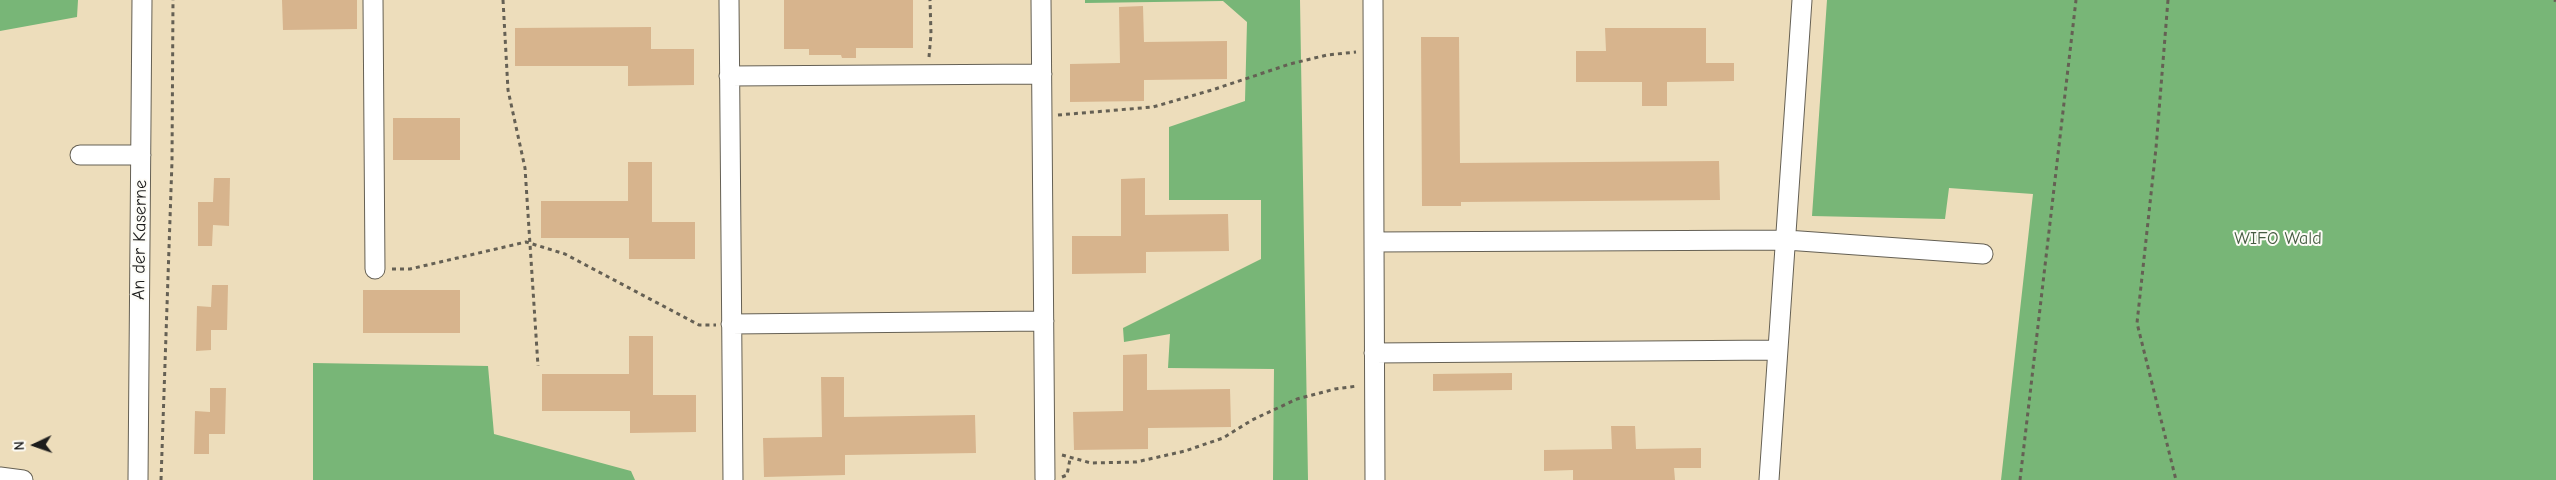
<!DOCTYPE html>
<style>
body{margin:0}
#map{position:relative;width:2556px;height:480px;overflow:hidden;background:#edddbb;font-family:"Comic Neue",sans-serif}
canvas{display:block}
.north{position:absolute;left:10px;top:420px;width:50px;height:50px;-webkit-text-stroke:4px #fdfcf7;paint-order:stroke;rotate:267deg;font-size:14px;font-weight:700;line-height:20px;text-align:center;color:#1c1c1c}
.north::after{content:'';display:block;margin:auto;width:18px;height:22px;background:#1c1c1c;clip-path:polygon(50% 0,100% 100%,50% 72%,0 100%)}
</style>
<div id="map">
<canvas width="2556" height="480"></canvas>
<div class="north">N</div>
</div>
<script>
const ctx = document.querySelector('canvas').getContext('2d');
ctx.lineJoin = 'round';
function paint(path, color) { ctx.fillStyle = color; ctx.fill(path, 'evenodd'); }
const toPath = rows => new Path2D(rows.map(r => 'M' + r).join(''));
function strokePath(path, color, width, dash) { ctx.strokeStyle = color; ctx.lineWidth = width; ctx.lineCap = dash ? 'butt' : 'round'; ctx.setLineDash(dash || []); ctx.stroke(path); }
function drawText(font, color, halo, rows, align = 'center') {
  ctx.font = font + ' "Comic Neue",sans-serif'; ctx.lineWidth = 4; ctx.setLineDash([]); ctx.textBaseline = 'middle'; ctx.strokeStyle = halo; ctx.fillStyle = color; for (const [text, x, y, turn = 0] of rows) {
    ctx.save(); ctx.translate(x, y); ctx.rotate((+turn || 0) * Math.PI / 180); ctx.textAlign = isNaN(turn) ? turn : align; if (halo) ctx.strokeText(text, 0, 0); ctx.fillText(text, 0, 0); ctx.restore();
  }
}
const forest = toPath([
 [0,0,78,0,77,17,0,31],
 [1085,0,1300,0,1308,480,1273,480,1274,369,1168,368,1170,334,1124,342,1123,328,1261,259,1261,200,1169,200,1169,127,1245,101,1247,22,1223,1,1085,3],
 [1827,0,2556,0,2556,480,2001,480,2033,194,1949,188,1945,219,1812,216],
 [313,363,488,366,494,434,631,471,635,480,313,480]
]);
const building = toPath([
 [282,0,357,0,357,29,283,30],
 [784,0,913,0,913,48,856,48,856,58,842,58,841,55,809,55,809,49,784,49],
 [1143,6,1144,42,1227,41,1227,79,1144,80,1144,101,1070,102,1070,64,1120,63,1119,7],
 [651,27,651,49,694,49,694,85,628,86,628,66,515,66,515,28],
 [1605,28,1706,28,1706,63,1734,63,1734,81,1667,82,1667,106,1642,106,1642,82,1576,82,1576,51,1606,51],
 [1421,37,1459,37,1460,163,1719,161,1720,200,1461,202,1461,206,1422,206],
 [393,118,460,118,460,160,393,160],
 [628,162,652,162,652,222,695,222,695,259,629,259,629,238,541,238,541,201,628,201],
 [214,178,230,178,229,226,213,225,212,246,198,246,198,202,213,202],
 [1145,178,1145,215,1228,214,1229,251,1146,252,1146,273,1072,274,1072,236,1121,236,1121,179],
 [212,285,228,285,227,330,211,330,211,350,196,351,197,306,211,307],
 [363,290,460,290,460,333,363,333],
 [629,336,653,336,653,395,696,395,696,432,630,433,630,411,542,411,542,374,629,374],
 [1147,354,1147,390,1230,389,1231,427,1148,428,1148,449,1074,450,1073,412,1123,411,1123,355],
 [1512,373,1512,390,1433,391,1433,374],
 [821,377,844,377,844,417,975,415,976,453,845,455,845,475,764,477,763,438,822,437],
 [210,388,226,388,225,434,209,434,209,454,194,454,195,411,210,412],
 [1611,426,1635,426,1636,449,1701,448,1701,468,1674,468,1675,480,1573,480,1573,470,1544,471,1544,450,1612,449]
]);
const path = toPath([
 [503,0,508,90,525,168,538,366],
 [2168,0,2156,148,2137,323,2176,480],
 [2554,0,2556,1],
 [929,57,931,34,930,0],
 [1058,115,1153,107,1212,90,1290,64,1327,55,1356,52],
 [392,269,410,269,526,242,565,254,699,325,716,325],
 [1062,455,1091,463,1136,462,1185,451,1223,438,1252,420,1297,399,1335,389,1357,386],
 [1062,477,1067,475,1070,459],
 [161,480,172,161,173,0],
 [2020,480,2076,0]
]);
const minor = toPath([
 [373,0,375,269],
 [729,0,733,480],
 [1041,0,1045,478],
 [1373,0,1375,480],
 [729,76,1042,74],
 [80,155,141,155],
 [1374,242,1786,240,1983,254],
 [731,324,1044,321],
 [1374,353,1778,350],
 [0,477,23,480],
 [138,480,142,0],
 [1769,480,1802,0]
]);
const parkNames = [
 ["WIFO Wald",2278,239]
];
const streetNames = [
 ["An der Kaserne",140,240,-89]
];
paint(forest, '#78b677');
paint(building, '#d7b48d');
strokePath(minor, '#656054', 21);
strokePath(path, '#656054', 3, [4, 4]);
strokePath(minor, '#fff', 19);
drawText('18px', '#475d43', '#fdfcf7', parkNames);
drawText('18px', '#1c1c1c', '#fdfcf7', streetNames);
</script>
